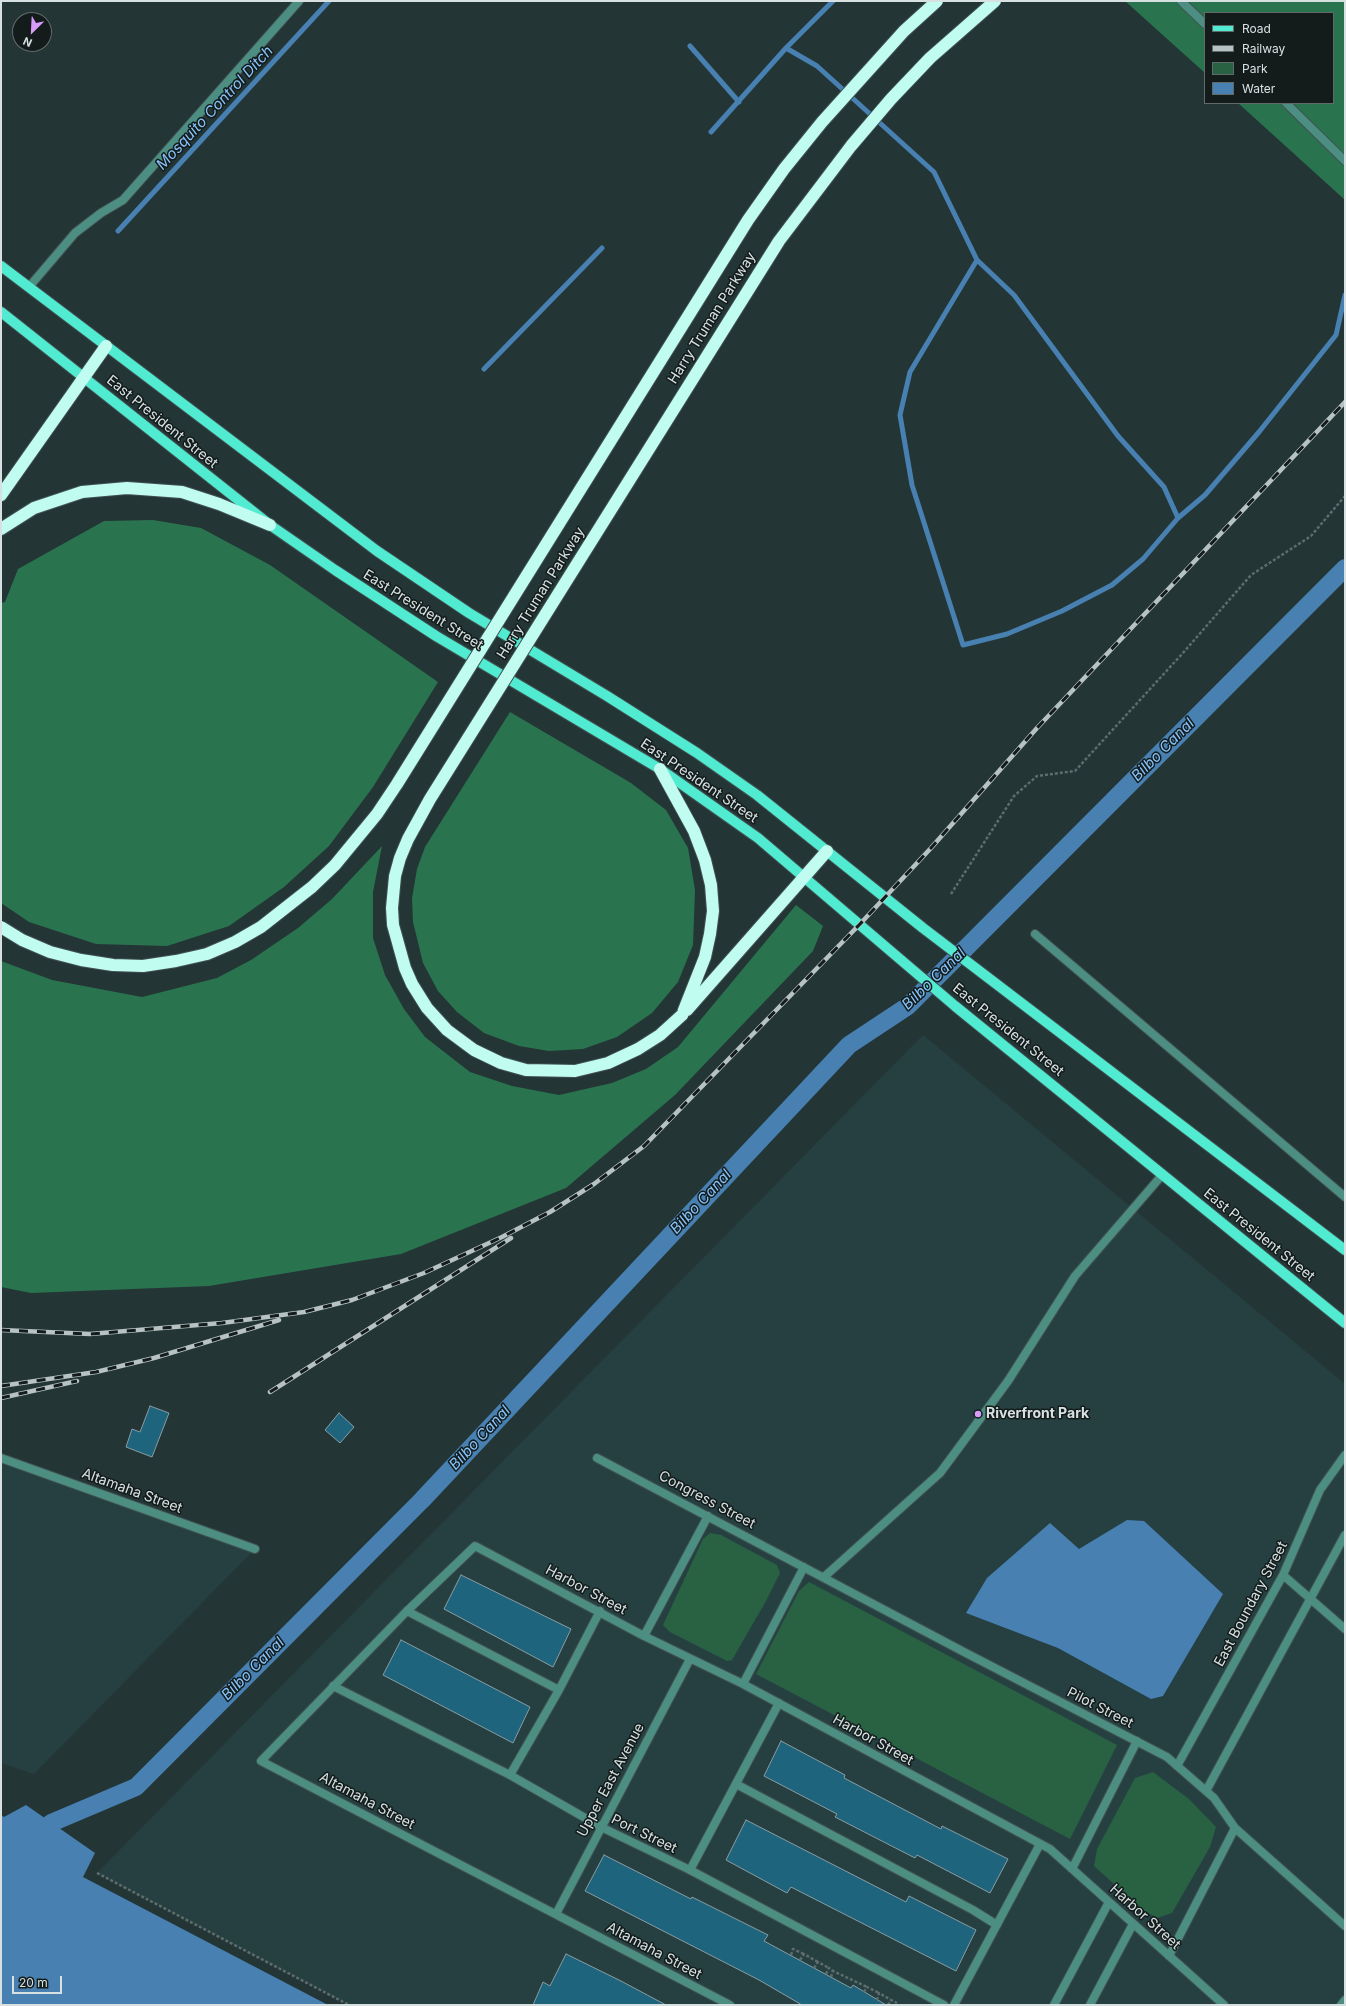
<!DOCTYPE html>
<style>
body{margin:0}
#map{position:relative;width:1346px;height:2006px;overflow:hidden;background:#243536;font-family:Inter,sans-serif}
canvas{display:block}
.frame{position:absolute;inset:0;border:2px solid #d7e1e2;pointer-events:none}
.legend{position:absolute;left:1204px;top:12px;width:130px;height:92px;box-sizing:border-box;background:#131b1b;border:1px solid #616a6b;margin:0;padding:5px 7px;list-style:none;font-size:12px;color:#d7e1e2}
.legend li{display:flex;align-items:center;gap:8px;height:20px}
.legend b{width:20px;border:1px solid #616a6b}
.north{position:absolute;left:12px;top:12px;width:40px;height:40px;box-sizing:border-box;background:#131b1b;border:1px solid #616a6b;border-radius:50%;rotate:204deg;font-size:11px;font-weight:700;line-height:16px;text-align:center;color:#d7e1e2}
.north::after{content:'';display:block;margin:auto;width:14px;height:18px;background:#d89bf8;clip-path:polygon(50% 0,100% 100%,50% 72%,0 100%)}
.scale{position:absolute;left:12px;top:1976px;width:50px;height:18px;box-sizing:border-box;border:2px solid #d7e1e2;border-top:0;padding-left:5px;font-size:12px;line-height:14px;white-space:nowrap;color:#d7e1e2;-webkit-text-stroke:3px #131b1b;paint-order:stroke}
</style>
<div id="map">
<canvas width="1346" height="2006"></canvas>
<div class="frame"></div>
<ul class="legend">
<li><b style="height:5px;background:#51ebd1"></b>Road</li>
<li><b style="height:5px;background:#b6c2c3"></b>Railway</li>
<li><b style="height:11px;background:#296143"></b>Park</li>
<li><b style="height:11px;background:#4780b1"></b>Water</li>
</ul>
<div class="north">N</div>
<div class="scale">20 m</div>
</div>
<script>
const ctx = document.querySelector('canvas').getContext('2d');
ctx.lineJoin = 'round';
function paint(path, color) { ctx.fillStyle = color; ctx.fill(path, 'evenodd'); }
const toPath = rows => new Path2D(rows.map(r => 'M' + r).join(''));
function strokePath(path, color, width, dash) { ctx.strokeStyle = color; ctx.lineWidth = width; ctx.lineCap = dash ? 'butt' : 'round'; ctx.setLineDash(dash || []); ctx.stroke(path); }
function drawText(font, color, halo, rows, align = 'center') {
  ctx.font = font + ' Inter,sans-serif'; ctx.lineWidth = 3; ctx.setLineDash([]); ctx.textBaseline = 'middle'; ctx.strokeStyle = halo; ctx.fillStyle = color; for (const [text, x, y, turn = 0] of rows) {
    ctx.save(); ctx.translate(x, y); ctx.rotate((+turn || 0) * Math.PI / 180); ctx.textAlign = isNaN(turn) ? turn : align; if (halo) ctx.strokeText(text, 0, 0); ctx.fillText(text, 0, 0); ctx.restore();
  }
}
const built = toPath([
 [923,1035,1345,1384,1345,2005,349,2005,97,1873],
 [1,1458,255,1549,34,1774,1,1763]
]);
const green = toPath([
 [710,1533,721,1535,777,1565,780,1573,766,1601,732,1660,727,1661,670,1632,663,1625,703,1539],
 [809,1582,1117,1745,1070,1839,756,1674,799,1591],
 [1153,1772,1189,1799,1216,1827,1210,1847,1172,1913,1157,1918,1143,1910,1094,1866,1097,1849,1135,1778]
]);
const forest = toPath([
 [1125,1,1345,1,1345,200,1238,103,1333,103,1333,13,1205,13,1205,73],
 [153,520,201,528,270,565,438,682,373,787,329,846,284,887,229,926,167,946,96,944,29,922,1,903,1,603,5,602,18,569,104,521],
 [510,712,631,783,666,810,688,848,695,890,693,945,678,982,652,1013,617,1037,583,1049,549,1051,519,1046,484,1033,457,1012,438,991,423,963,413,922,412,898,417,869,425,847],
 [382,846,373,892,373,938,385,975,404,1009,425,1037,470,1072,512,1086,559,1095,612,1083,646,1069,678,1047,796,905,823,926,813,951,675,1095,566,1188,401,1254,209,1286,31,1293,1,1287,1,961,52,980,142,997,217,978,251,960,298,928,332,899]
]);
const water = toPath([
 [1127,1520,1144,1521,1223,1594,1163,1696,1151,1699,1058,1648,966,1613,987,1578,1050,1523,1079,1549],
 [26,1805,95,1853,83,1877,328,2005,1,2005,1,1815,4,1817]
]);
const stream = toPath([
 [833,1,786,48,817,66,934,172,977,260],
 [690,46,739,102],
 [711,132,786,48],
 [118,231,329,1],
 [484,369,602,248],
 [1178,518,1164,487,1118,436,1014,295,977,260,910,372,900,415,912,485,963,645,1007,634,1062,611,1112,585,1143,559,1178,518,1205,495,1259,432,1336,335,1345,295]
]);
const canal = toPath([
 [51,1823,136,1787,422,1500,849,1045,908,1006,1345,568]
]);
const building = toPath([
 [150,1406,169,1413,152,1457,126,1447,132,1429,140,1432,150,1406],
 [339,1413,354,1427,340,1443,325,1430,339,1413],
 [461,1575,571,1629,553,1667,444,1609,461,1575],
 [401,1640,530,1707,513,1743,383,1675,401,1640],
 [781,1741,845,1775,844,1778,941,1829,942,1826,1008,1859,990,1893,917,1855,915,1858,835,1817,837,1814,764,1776,781,1741],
 [746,1820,906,1902,909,1896,976,1930,956,1971,791,1887,787,1893,726,1860,746,1820],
 [604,1855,691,1899,692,1897,768,1935,764,1941,851,1988,853,1985,886,2005,802,2005,759,1980,585,1891,604,1855],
 [566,1954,621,1981,666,2005,533,2005,543,1982,550,1986,566,1954]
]);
const path = toPath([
 [951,894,1014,796,1037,776,1075,771,1182,654,1251,575,1311,536,1345,496],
 [97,1873,349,2005],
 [791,1955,793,1949,804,1954],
 [800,1960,804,1954,818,1962],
 [814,1968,818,1962,829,1968],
 [826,1974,829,1968,833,1971],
 [831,1977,833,1971,867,1987],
 [864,1992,867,1987,879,1993],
 [877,2000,879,1993,891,2000],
 [888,2005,891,2000,897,2003]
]);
const service = toPath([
 [29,287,75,233,101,213,123,200,299,1],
 [1035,934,1345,1197],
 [1,1458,255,1549],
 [824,1577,940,1473,1008,1381,1075,1276,1163,1174],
 [407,1611,559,1690],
 [510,1775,559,1690,600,1611],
 [736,1784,973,1910,997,1925],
 [690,1870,779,1703],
 [954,2005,1040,1844]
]);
const minor = toPath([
 [1181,1,1205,24],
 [1286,103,1345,161],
 [597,1458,964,1652,1167,1757,1214,1798,1235,1828,1345,1926],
 [1283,1575,1345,1629],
 [644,1636,708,1516],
 [743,1684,804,1567],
 [333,1686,510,1775,601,1827,690,1870,944,2005],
 [1177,1766,1283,1575,1320,1490,1345,1455],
 [1206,1791,1345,1535],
 [1072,1869,1137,1741],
 [556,1914,690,1659],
 [1169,1956,1235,1828],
 [730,2005,261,1761,407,1611,475,1546,644,1636,743,1684,1050,1849,1224,2005],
 [1054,2005,1109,1902],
 [1090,2005,1133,1924],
 [1341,2005,1345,2000]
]);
const primary = toPath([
 [1,266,377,551,469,613,607,696,697,753,757,795,923,928,1345,1250],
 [1,312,270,525,335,570,436,636,660,769,758,838,955,1006,1345,1323]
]);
const motorway = toPath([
 [1,495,106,346],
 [1,529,34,508,82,492,127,488,182,492,219,504,270,525],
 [660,769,694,831,705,860,711,885,713,911,710,934,705,957,682,1015],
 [687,1010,827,851]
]);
const rail = toPath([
 [1,1330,90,1334,222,1323,304,1312,352,1300,424,1273,502,1237,550,1212,594,1184,644,1146,860,924,931,848,1037,728,1345,402],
 [1,1386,96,1372,154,1358,279,1320],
 [270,1392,511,1238],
 [1,1398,77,1381]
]);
const motorwayBridge = toPath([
 [1,927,22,940,50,952,81,960,113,965,143,966,176,961,207,954,235,942,261,927,312,887,335,865,377,814,397,784,748,220,784,169,822,122,904,31,937,1],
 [682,1015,660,1035,638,1049,608,1063,575,1071,526,1070,501,1063,474,1050,447,1030,427,1008,412,984,405,968,393,925,392,908,395,876,400,858,408,839,430,799,779,241,851,146,891,99,930,58,995,1]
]);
const markers = [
 [978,1414,4,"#d89bf8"]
];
const streetNames = [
 ["Harry Truman Parkway",712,318,-58],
 ["East President Street",162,422,39],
 ["Harry Truman Parkway",541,593,-58],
 ["East President Street",423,610,32],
 ["East President Street",699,781,34],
 ["East President Street",1008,1030,39],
 ["East President Street",1259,1235,39],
 ["Altamaha Street",132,1491,20],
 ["Congress Street",707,1500,28],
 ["Harbor Street",586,1590,28],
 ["East Boundary Street",1251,1604,-62],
 ["Pilot Street",1100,1708,27],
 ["Harbor Street",873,1740,29],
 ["Upper East Avenue",611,1780,-62],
 ["Altamaha Street",367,1801,28],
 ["Port Street",644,1834,26],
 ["Harbor Street",1145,1917,42],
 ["Altamaha Street",654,1951,28]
];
const poiNames = [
 ["Riverfront Park",986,1414]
];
const waterNames = [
 ["Mosquito Control Ditch",215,108,-47],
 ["Bilbo Canal",1163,750,-45],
 ["Bilbo Canal",934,979,-44],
 ["Bilbo Canal",701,1202,-47],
 ["Bilbo Canal",480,1438,-47],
 ["Bilbo Canal",253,1669,-45]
];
paint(built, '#264042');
paint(green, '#296143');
paint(forest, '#29744e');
paint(water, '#4780b1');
strokePath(stream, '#4780b1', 5);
strokePath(canal, '#4780b1', 18);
paint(building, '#1d647c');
strokePath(building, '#8a9ca3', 1);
strokePath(service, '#415152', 10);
strokePath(minor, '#415152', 10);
strokePath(primary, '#415152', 12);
strokePath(motorway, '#415152', 14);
strokePath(path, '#5e6c6d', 2.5, [3, 2]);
strokePath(service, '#4c8e81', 8);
strokePath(minor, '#4c8e81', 8);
strokePath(primary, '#51ebd1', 10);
strokePath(motorway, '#c0fcef', 12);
strokePath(rail, '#b6c2c3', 4.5);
strokePath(rail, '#131b1b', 3, [9]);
strokePath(motorwayBridge, '#415152', 14, []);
strokePath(motorwayBridge, '#c0fcef', 12);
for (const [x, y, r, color] of markers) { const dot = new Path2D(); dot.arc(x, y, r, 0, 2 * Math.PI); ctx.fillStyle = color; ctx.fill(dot); strokePath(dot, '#131b1b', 1.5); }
drawText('14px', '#d7e1e2', '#131b1b', streetNames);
drawText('bold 14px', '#d7e1e2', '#131b1b', poiNames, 'left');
drawText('italic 15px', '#87c4fc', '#131b1b', waterNames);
</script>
